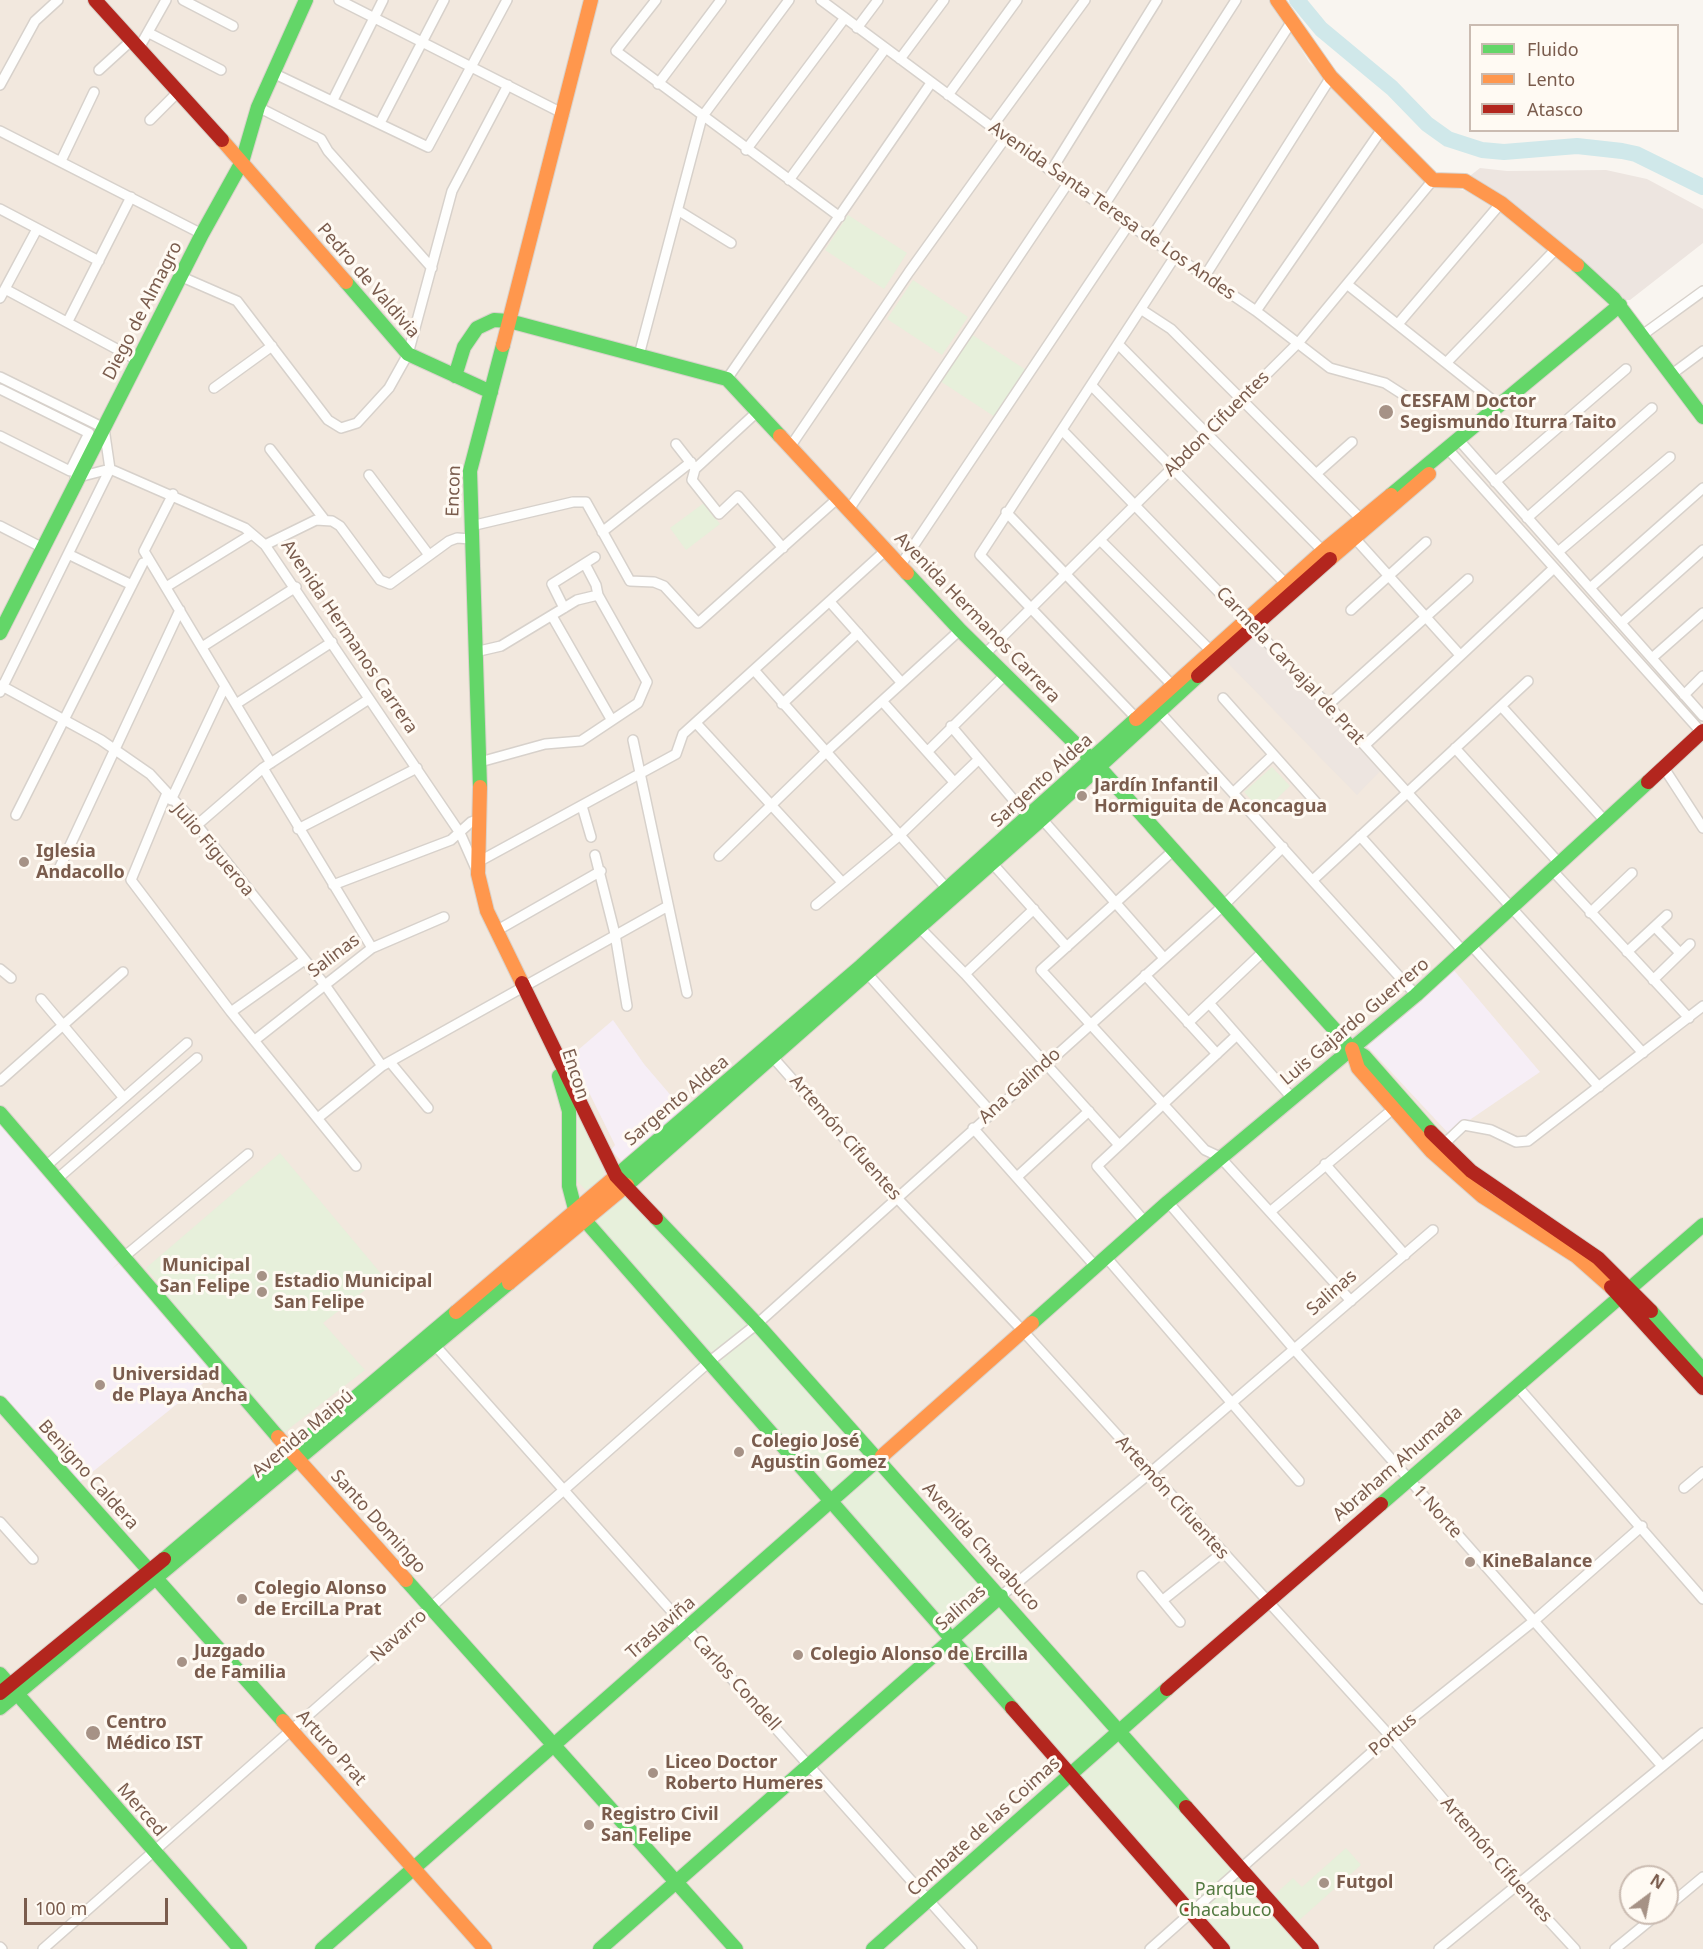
<!DOCTYPE html>
<meta charset="utf-8">
<style>
body{margin:0}
#map{position:relative;width:1703px;height:1949px;overflow:hidden;background:#f9f5f0;font-family:"Noto Sans",sans-serif}
canvas{display:block}
.legend{position:absolute;left:1469px;top:24px;width:210px;height:108px;box-sizing:border-box;background:#fffaf3;border:2px solid #cabbb1;margin:0;padding:8px 10px;list-style:none;font-size:18px;color:#7a5c4d}
.legend li{display:flex;align-items:center;gap:12px;height:30px}
.legend b{width:30px;border:2px solid #cabbb1}
.north{position:absolute;left:1619px;top:1865px;width:60px;height:60px;box-sizing:border-box;background:#fffaf3;border:2px solid #cabbb1;border-radius:50%;rotate:32deg;font-size:16px;font-weight:700;line-height:24px;text-align:center;color:#7a5c4d}
.north::after{content:'';display:block;margin:auto;width:21px;height:27px;background:#a69286;clip-path:polygon(50% 0,100% 100%,50% 72%,0 100%)}
.scale{position:absolute;left:24px;top:1898px;width:144px;height:27px;box-sizing:border-box;border:3px solid #7a5c4d;border-top:0;padding-left:8px;font-size:18px;line-height:21px;white-space:nowrap;color:#7a5c4d;-webkit-text-stroke:4px #fffaf3;paint-order:stroke}
</style>
<div id="map">
<canvas width="1703" height="1949"></canvas>
<ul class="legend">
<li><b style="height:8px;background:#63d668"></b>Fluido</li>
<li><b style="height:8px;background:#ff974d"></b>Lento</li>
<li><b style="height:8px;background:#b3261e"></b>Atasco</li>
</ul>
<div class="north">N</div>
<div class="scale">100 m</div>
</div>
<script>
const ctx = document.querySelector('canvas').getContext('2d');
ctx.lineJoin = 'round';
function paint(path, color) { ctx.fillStyle = color; ctx.fill(path, 'evenodd'); }
const toPath = rows => new Path2D(rows.map(r => 'M' + r).join(''));
function strokePath(path, color, width, dash) { ctx.strokeStyle = color; ctx.lineWidth = width; ctx.lineCap = dash ? 'butt' : 'round'; ctx.setLineDash(dash || []); ctx.stroke(path); }
function drawText(font, color, halo, rows, align = 'center') {
  ctx.font = font + ' "Noto Sans",sans-serif'; ctx.lineWidth = 6; ctx.setLineDash([]); ctx.textBaseline = 'middle'; ctx.strokeStyle = halo; ctx.fillStyle = color; for (const [text, x, y, turn = 0] of rows) {
    ctx.save(); ctx.translate(x, y); ctx.rotate((+turn || 0) * Math.PI / 180); ctx.textAlign = isNaN(turn) ? turn : align; if (halo) ctx.strokeText(text, 0, 0); ctx.fillText(text, 0, 0); ctx.restore();
  }
}
const residential = toPath([
 [0,0,1272,0,1309,62,1428,182,1467,191,1509,212,1602,292,1639,341,1703,294,1703,1949,0,1949],
 [1631,1877,1667,1877,1667,1913,1631,1913]
]);
const industrial = toPath([
 [1480,168,1507,171,1606,170,1647,179,1703,209,1703,243,1630,300,1617,300,1466,179],
 [1254,634,1382,769,1357,795,1226,661]
]);
const education = toPath([
 [1452,968,1540,1072,1449,1134,1365,1044],
 [613,1020,644,1064,685,1112,625,1165,611,1150,615,1145,571,1056],
 [0,1124,121,1260,111,1270,122,1261,217,1372,75,1486,0,1398]
]);
const green = toPath([
 [848,215,907,253,884,289,825,250],
 [913,280,968,317,942,355,887,319],
 [971,334,1026,370,995,417,940,381],
 [704,503,720,524,686,550,670,528],
 [1272,767,1290,786,1263,812,1244,792],
 [576,1110,604,1172,602,1179,586,1190,575,1179],
 [280,1153,383,1276,323,1323,365,1370,282,1434,159,1294,164,1290,146,1268],
 [628,1192,877,1462,1048,1663,1306,1949,1231,1949,837,1497,591,1224],
 [1346,1848,1361,1865,1295,1924,1271,1898,1293,1878,1302,1887]
]);
const river = toPath([
 [1297,0,1321,29,1392,88,1427,124,1448,139,1482,150,1504,152,1577,146,1622,151,1636,154,1703,187]
]);
const street = toPath([
 [183,0,233,26],
 [339,0,564,114],
 [656,0,616,51,840,217],
 [821,0,1051,171,1256,311,1330,368,1385,383,1413,401],
 [857,28,878,0],
 [149,33,221,70],
 [139,48,166,0],
 [900,59,944,0],
 [99,70,132,40],
 [273,73,428,147,507,0],
 [658,84,721,0],
 [0,85,35,21,58,0],
 [948,95,1017,0],
 [333,100,383,0],
 [258,107,321,139,328,151,432,268],
 [150,120,179,91],
 [380,123,444,0],
 [992,127,1085,0],
 [0,131,202,234],
 [746,150,844,19],
 [61,161,94,92],
 [1051,171,1157,0],
 [789,180,885,49],
 [1103,207,1236,0],
 [0,209,99,261],
 [679,211,731,243],
 [1151,238,1292,21],
 [1205,276,1331,77],
 [182,277,237,301,328,420,341,428,357,423,389,388,408,354,452,191,508,85],
 [1348,285,1500,406],
 [5,289,139,361],
 [0,298,37,229],
 [1142,310,1171,329,1361,519],
 [1256,311,1382,129],
 [68,321,131,197],
 [1398,324,1501,203],
 [1641,336,1703,291],
 [1119,345,1323,551],
 [639,355,702,117,789,0],
 [1447,362,1558,247],
 [1672,374,1703,351],
 [0,377,104,428,110,469],
 [727,379,931,83],
 [1091,385,1286,584],
 [214,388,272,346],
 [0,389,89,433,70,471,0,436],
 [1062,430,1328,705,1643,1053],
 [1457,438,1703,716],
 [676,444,694,467],
 [790,447,909,272,1006,137],
 [1446,447,1703,734],
 [270,449,324,519],
 [110,469,245,528,265,545,460,833,476,869],
 [695,469,692,480,719,514,738,496,783,548],
 [695,469,757,412],
 [1316,474,1352,442],
 [369,475,429,555],
 [75,478,110,469],
 [1495,482,1626,369],
 [173,494,144,551,271,763],
 [848,511,1068,183],
 [1006,512,1173,686],
 [1527,518,1652,408],
 [0,526,43,548],
 [471,526,573,502,586,502,630,581,654,582,664,586,698,623,837,499],
 [602,532,691,462],
 [1351,534,1460,655],
 [1100,540,1211,651],
 [265,545,316,520,332,521,340,526,380,580,390,584,449,541,457,538,471,539],
 [1558,552,1670,457],
 [68,554,132,585],
 [585,564,596,585,598,595],
 [900,566,1129,224],
 [166,587,252,534],
 [1590,588,1703,488],
 [830,602,901,682],
 [564,608,552,584,595,557],
 [1351,610,1426,542],
 [552,616,611,719],
 [1621,623,1703,550],
 [202,647,296,587],
 [475,652,501,646,577,600,598,595,647,682,638,703,581,741,545,744,480,762],
 [985,654,1299,342,1433,180],
 [1652,658,1703,613],
 [754,670,950,892],
 [0,685,101,740,150,774,197,825,325,985,382,1066],
 [0,692,110,469],
 [1684,695,1703,676],
 [1223,698,1321,808],
 [882,701,954,782],
 [236,704,332,642],
 [782,704,858,633],
 [1328,705,1468,579],
 [1501,706,1605,821],
 [1156,708,1416,995],
 [1137,719,980,555,1176,255],
 [696,723,841,881],
 [951,726,1028,817],
 [633,740,687,993],
 [1365,745,1554,568],
 [1455,748,1559,863],
 [928,751,1005,675],
 [263,768,372,948],
 [1664,768,1703,828],
 [1234,792,1273,755],
 [167,793,131,880,231,1012,356,1166],
 [171,800,225,686],
 [582,806,591,837],
 [16,815,143,563],
 [1042,819,1164,958],
 [197,825,263,768,369,699],
 [298,829,417,768],
 [1360,836,1463,951],
 [1175,849,1041,970,1205,1150,1220,1157,1351,1301],
 [595,855,615,934,627,1006],
 [719,856,826,752,960,630],
 [478,862,676,754,683,734,885,551],
 [992,863,1067,947],
 [59,869,180,610],
 [1552,870,1689,1018],
 [1314,879,1528,681],
 [333,885,451,840,471,822,480,819],
 [816,905,900,835,978,760],
 [1590,913,1632,873],
 [916,924,965,974,1119,1145],
 [1655,927,1680,953],
 [496,931,601,871],
 [1471,945,1599,1087],
 [1627,952,1667,915],
 [0,969,11,978],
 [865,971,991,1112],
 [965,974,1034,909],
 [1145,975,1217,1054],
 [1653,980,1690,944],
 [41,999,124,1098],
 [1209,1003,1292,1098],
 [231,1012,303,961],
 [1188,1023,1265,950],
 [255,1040,372,948,444,917],
 [770,1054,896,1197,1023,1331,1390,1736,1515,1884,1575,1949],
 [390,1062,428,1108],
 [0,1081,123,972],
 [319,1117,382,1066,668,906],
 [973,1128,1095,1266],
 [1443,1145,1464,1125,1491,1130,1516,1142,1528,1141,1703,1006],
 [1325,1164,1405,1255],
 [46,1166,187,1043],
 [1017,1177,1089,1111],
 [57,1179,197,1058],
 [1168,1202,1294,1349,1662,1766],
 [1271,1211,1387,1114],
 [1145,1222,1097,1166,1237,1035],
 [125,1256,248,1154],
 [1106,1257,1299,1481],
 [433,1343,972,1949],
 [1517,1386,1703,1599],
 [1684,1488,1703,1472],
 [0,1522,33,1559],
 [1142,1576,1180,1622],
 [1001,1596,1150,1473,1433,1230],
 [1163,1600,1222,1553],
 [1667,1907,1703,1877],
 [0,1947,2,1949],
 [43,1949,709,1362,757,1324,1224,905,1283,847],
 [1150,1949,1390,1736,1535,1620,1642,1526],
 [1439,1949,1703,1733],
 [1615,1949,1659,1913]
]);
const fast = toPath([
 [1577,265,1614,299,1703,417],
 [346,282,408,354,491,392],
 [455,376,464,347,477,328,494,320,509,321,727,379,780,436],
 [1391,495,1620,305],
 [907,573,960,630,1099,767,1352,1049,1364,1056,1431,1132],
 [0,633,202,234,242,162,258,107,306,0],
 [480,787,470,471,503,345],
 [559,1076,569,1111,569,1186,575,1209],
 [0,1113,278,1437],
 [616,1176,861,966,1136,719],
 [627,1185,1042,819,1198,676],
 [575,1209,1012,1708],
 [656,1218,757,1324,1186,1807],
 [1651,1311,1703,1370],
 [1032,1323,1168,1202,1416,995,1648,782],
 [0,1403,283,1721],
 [1381,1504,1703,1225],
 [164,1559,456,1312],
 [406,1580,736,1949],
 [0,1674,240,1949],
 [0,1708,509,1283],
 [322,1949,882,1456],
 [600,1949,1001,1596],
 [873,1949,1167,1689]
]);
const slow = toPath([
 [1277,0,1331,77,1433,180,1465,181,1501,203,1577,265],
 [222,140,346,282],
 [503,345,591,0],
 [780,436,907,573],
 [1330,559,1429,474],
 [1136,719,1323,551,1391,495],
 [480,787,478,874,487,911,522,983],
 [1352,1049,1358,1068,1431,1151,1482,1196,1576,1256,1611,1287],
 [509,1283,627,1185],
 [456,1312,616,1176],
 [278,1437,406,1580],
 [882,1456,1032,1323],
 [283,1721,485,1949]
]);
const jam = toPath([
 [95,0,222,140],
 [1198,676,1330,559],
 [1648,782,1703,731],
 [522,983,616,1176,656,1218],
 [1431,1132,1471,1171,1598,1258,1651,1311],
 [1611,1287,1703,1388],
 [1167,1689,1381,1504],
 [0,1693,164,1559],
 [1012,1708,1223,1949],
 [1186,1807,1312,1949]
]);
const markers = [
 [1386,412,8,"#a69286"],
 [1082,796,6,"#a69286"],
 [24,862,6,"#a69286"],
 [262,1276,6,"#a69286"],
 [262,1292,6,"#a69286"],
 [100,1385,6,"#a69286"],
 [739,1452,6,"#a69286"],
 [1470,1562,6,"#a69286"],
 [242,1599,6,"#a69286"],
 [798,1655,6,"#a69286"],
 [182,1662,6,"#a69286"],
 [93,1733,8,"#a69286"],
 [653,1773,6,"#a69286"],
 [589,1825,6,"#a69286"],
 [1324,1883,6,"#a69286"]
];
const streetNames = [
 ["Avenida Santa Teresa de Los Andes",1112,211,35],
 ["Pedro de Valdivia",368,281,49],
 ["Diego de Almagro",143,311,-63],
 ["Abdon Cifuentes",1217,424,-45],
 ["Encon",454,491,-88],
 ["Avenida Hermanos Carrera",977,618,46],
 ["Avenida Hermanos Carrera",349,637,56],
 ["Carmela Carvajal de Prat",1290,666,47],
 ["Sargento Aldea",1042,781,-42],
 ["Julio Figueroa",213,850,50],
 ["Salinas",334,956,-37],
 ["Luis Gajardo Guerrero",1355,1022,-40],
 ["Encon",575,1074,72],
 ["Ana Galindo",1020,1086,-42],
 ["Sargento Aldea",677,1101,-40],
 ["Artemón Cifuentes",845,1138,49],
 ["Salinas",1332,1293,-41],
 ["Avenida Maipú",303,1434,-40],
 ["Abraham Ahumada",1398,1464,-41],
 ["Benigno Caldera",88,1475,48],
 ["Artemón Cifuentes",1172,1498,48],
 ["1 Norte",1437,1512,48],
 ["Santo Domingo",378,1522,48],
 ["Avenida Chacabuco",981,1547,48],
 ["Salinas",961,1608,-41],
 ["Traslaviña",661,1628,-41],
 ["Navarro",399,1636,-42],
 ["Carlos Condell",736,1683,48],
 ["Portus",1393,1735,-40],
 ["Arturo Prat",331,1748,48],
 ["Merced",141,1810,49],
 ["Combate de las Coimas",984,1827,-42],
 ["Artemón Cifuentes",1496,1860,49]
];
const poiNames = [
 ["CESFAM Doctor",1400,402],
 ["Segismundo Iturra Taito",1400,423],
 ["Jardín Infantil",1094,786],
 ["Hormiguita de Aconcagua",1094,807],
 ["Iglesia",36,852],
 ["Andacollo",36,873],
 ["Municipal",250,1266,"right"],
 ["San Felipe",250,1287,"right"],
 ["Estadio Municipal",274,1282],
 ["San Felipe",274,1303],
 ["Universidad",112,1375],
 ["de Playa Ancha",112,1396],
 ["Colegio José",751,1442],
 ["Agustin Gomez",751,1463],
 ["KineBalance",1482,1562],
 ["Colegio Alonso",254,1589],
 ["de ErcilLa Prat",254,1610],
 ["Juzgado",194,1652],
 ["de Familia",194,1673],
 ["Colegio Alonso de Ercilla",810,1655],
 ["Centro",106,1723],
 ["Médico IST",106,1744],
 ["Liceo Doctor",665,1763],
 ["Roberto Humeres",665,1784],
 ["Registro Civil",601,1815],
 ["San Felipe",601,1836],
 ["Futgol",1336,1883]
];
const parkNames = [
 ["Parque",1225,1890],
 ["Chacabuco",1225,1911]
];
paint(residential, '#f2e8de');
paint(industrial, '#ede5e0');
paint(education, '#f6eef6');
paint(green, '#e7f0db');
strokePath(river, '#d0e8ea', 16);
strokePath(street, '#d7d1cb', 12);
strokePath(fast, '#d9d2cb', 16);
strokePath(slow, '#d9d2cb', 16);
strokePath(jam, '#d9d2cb', 16);
strokePath(street, '#fefefd', 9);
strokePath(fast, '#63d668', 14);
strokePath(slow, '#ff974d', 14);
strokePath(jam, '#b3261e', 14);
for (const [x, y, r, color] of markers) { const dot = new Path2D(); dot.arc(x, y, r, 0, 2 * Math.PI); ctx.fillStyle = color; ctx.fill(dot); strokePath(dot, '#fffaf3', 2); }
drawText('18px', '#7a5c4d', '#fffaf3', streetNames);
drawText('bold 18px', '#7a5c4d', '#fffaf3', poiNames, 'left');
drawText('18px', '#537a41', '#fffaf3', parkNames);
</script>
